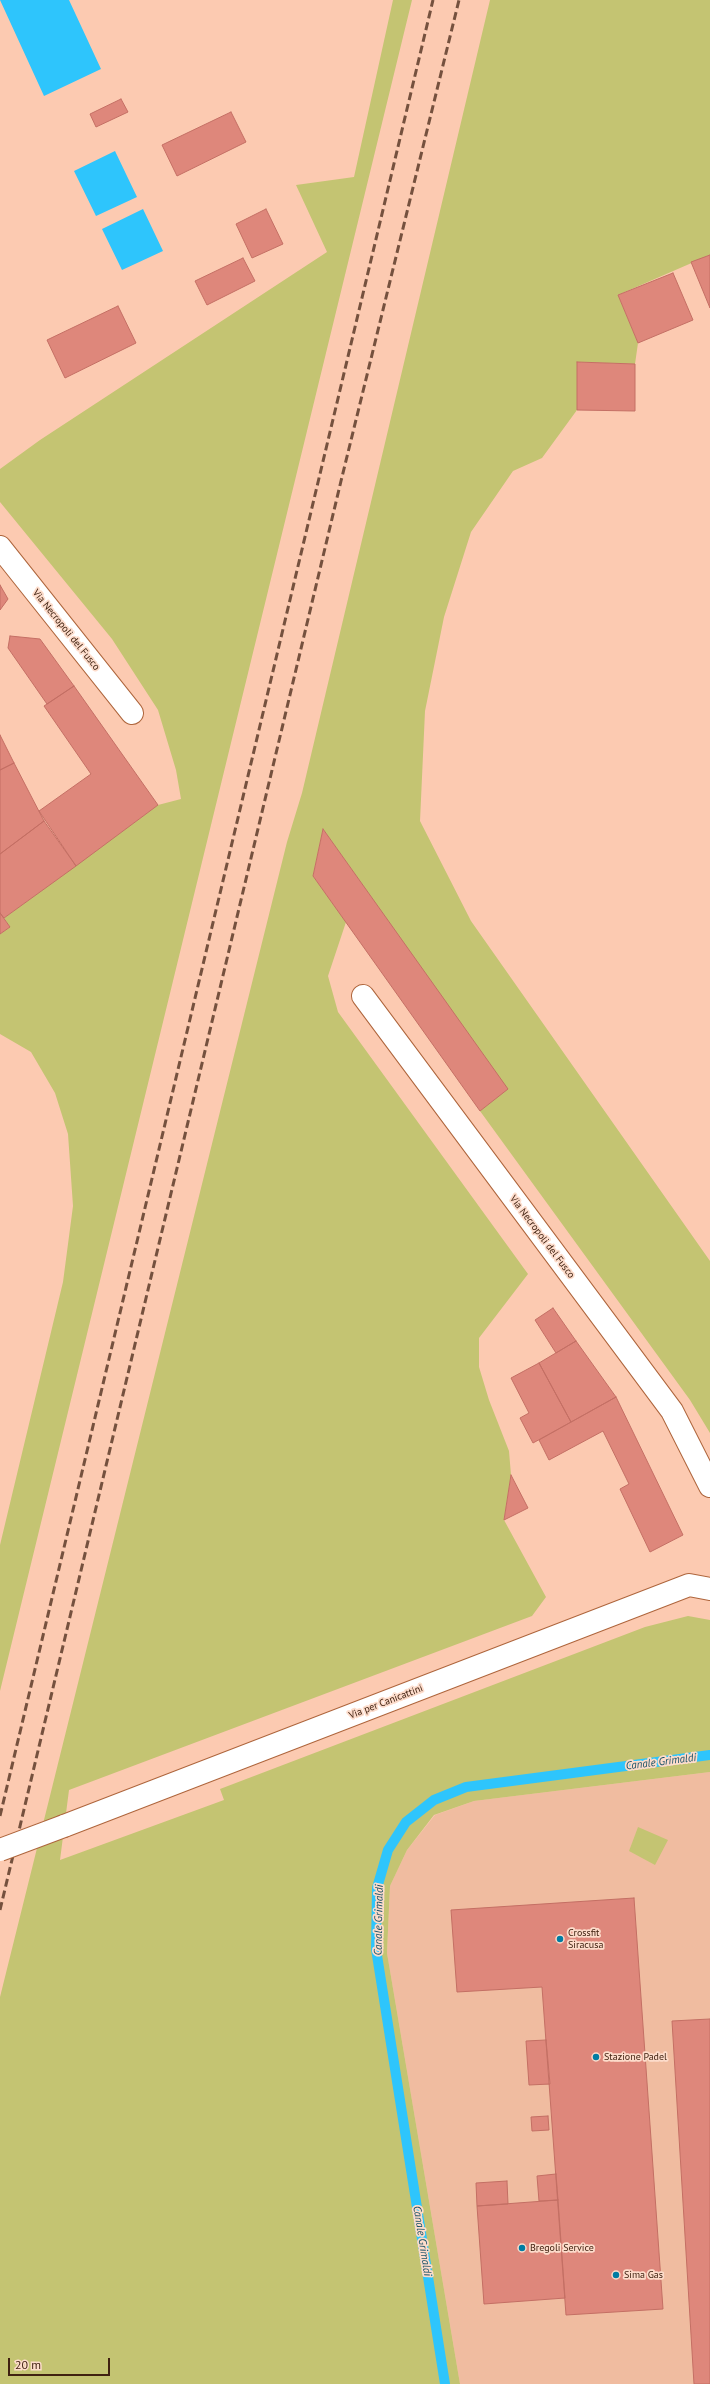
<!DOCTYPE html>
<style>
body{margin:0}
#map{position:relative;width:710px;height:2384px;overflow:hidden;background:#fccab1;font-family:"PT Sans",sans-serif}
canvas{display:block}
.scale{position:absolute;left:8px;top:2358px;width:102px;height:18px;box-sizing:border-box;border:2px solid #402211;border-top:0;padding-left:5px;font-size:12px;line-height:14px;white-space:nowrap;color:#402211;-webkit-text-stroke:3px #fddccb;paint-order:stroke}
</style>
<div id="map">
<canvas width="710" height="2384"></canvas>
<div class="scale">20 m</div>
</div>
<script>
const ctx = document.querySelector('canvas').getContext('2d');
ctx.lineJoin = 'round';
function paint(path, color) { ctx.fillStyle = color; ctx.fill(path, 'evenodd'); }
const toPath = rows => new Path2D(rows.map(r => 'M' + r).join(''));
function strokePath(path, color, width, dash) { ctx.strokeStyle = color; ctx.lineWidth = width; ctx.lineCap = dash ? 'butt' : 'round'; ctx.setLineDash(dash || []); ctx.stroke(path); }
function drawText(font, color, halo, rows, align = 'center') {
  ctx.font = font + ' "PT Sans",sans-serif'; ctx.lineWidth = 3.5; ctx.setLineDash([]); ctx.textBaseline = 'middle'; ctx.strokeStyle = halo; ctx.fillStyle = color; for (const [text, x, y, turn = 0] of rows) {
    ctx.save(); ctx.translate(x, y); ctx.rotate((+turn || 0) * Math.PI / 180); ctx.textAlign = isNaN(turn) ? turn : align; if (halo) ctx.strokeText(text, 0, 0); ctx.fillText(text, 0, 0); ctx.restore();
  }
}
const built = toPath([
 [710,1772,710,2384,460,2384,387,1953,390,1886,407,1850,435,1815,474,1801]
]);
const green = toPath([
 [393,0,412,0,0,1691,0,1545,63,1282,73,1206,68,1134,55,1093,31,1052,0,1034,0,934,10,927,4,918,158,805,181,799,176,770,158,710,112,639,0,502,0,469,40,440,327,252,296,185,354,177],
 [490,0,710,0,710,255,618,295,638,343,635,364,578,362,577,410,542,458,513,471,471,532,444,617,425,711,420,821,471,921,710,1261,710,1433,690,1400,480,1111,507,1089,323,829,313,876,346,922,328,976,338,1012,528,1274,479,1338,479,1367,489,1400,509,1451,511,1475,504,1520,546,1597,532,1616,69,1790,60,1860,224,1800,220,1789,645,1627,688,1616,710,1620,710,1772,474,1801,434,1815,407,1850,390,1886,387,1953,460,2384,0,2384,0,1997,287,842,302,793],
 [638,1827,668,1840,655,1865,629,1851]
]);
const water = toPath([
 [0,0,69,0,101,69,44,96],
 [115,151,137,197,96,216,74,171],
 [143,209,163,251,122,270,102,229]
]);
const stream = toPath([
 [445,2384,376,1949,377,1888,388,1850,406,1822,434,1800,466,1787,710,1755]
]);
const building = toPath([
 [121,99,128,112,96,127,90,114,121,99],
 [231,112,246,142,177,176,162,145,231,112],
 [266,209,283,244,252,258,236,224,266,209],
 [710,255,710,308,691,262,710,255],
 [243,258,255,281,207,305,195,281,243,258],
 [673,273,693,320,638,343,618,295,673,273],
 [118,306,136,343,65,378,47,340,118,306],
 [577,362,635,364,635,411,577,410,577,362],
 [0,585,8,599,0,610,0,585],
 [10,636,40,639,74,686,47,704,8,648,10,636],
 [74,686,158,805,76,866,39,811,91,774,44,706,74,686],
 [0,735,14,763,0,770,0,735],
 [14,763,44,821,0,854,0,770,14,763],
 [44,821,76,866,4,918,0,913,0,854,44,821],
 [323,829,508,1089,480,1111,313,876,323,829],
 [0,913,10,927,0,934,0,913],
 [553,1308,576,1341,556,1353,535,1320,553,1308],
 [576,1341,616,1397,571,1422,539,1363,576,1341],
 [539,1363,571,1422,533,1443,520,1418,529,1413,511,1378,539,1363],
 [616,1397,683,1535,650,1552,620,1489,629,1484,603,1431,549,1460,539,1440,616,1397],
 [511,1475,528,1508,504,1520,511,1475],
 [634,1898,663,2309,566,2315,542,1987,457,1992,451,1910,634,1898],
 [710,2019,710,2384,694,2384,672,2021,710,2019],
 [546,2040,550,2084,529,2085,526,2041,546,2040],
 [548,2116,549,2130,532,2131,531,2117,548,2116],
 [556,2174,558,2200,539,2201,537,2176,556,2174],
 [507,2181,508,2204,477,2206,476,2183,507,2181],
 [558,2200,565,2298,484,2304,477,2206,558,2200]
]);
const street = toPath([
 [0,547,132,713],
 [363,996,672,1411,710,1486]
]);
const primary = toPath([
 [64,1826,689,1585,710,1589]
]);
const rail = toPath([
 [0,1816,433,0],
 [0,1910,341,481,459,0]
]);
const primaryBridge = toPath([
 [0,1850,64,1826]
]);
const markers = [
 [560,1939,4,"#007ca3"],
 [596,2057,4,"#007ca3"],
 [522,2248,4,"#007ca3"],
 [616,2275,4,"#007ca3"]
];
const streetNames = [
 ["Via Necropoli del Fusco",66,630,51],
 ["Via Necropoli del Fusco",542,1237,53],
 ["Via per Canicattini",386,1702,-21]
];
const poiNames = [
 ["Crossfit",568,1933],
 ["Siracusa",568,1945],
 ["Stazione Padel",604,2057],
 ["Bregoli Service",530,2248],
 ["Sima Gas",624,2275]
];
const waterNames = [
 ["Canale Grimaldi",661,1762,-7],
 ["Canale Grimaldi",379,1920,-89],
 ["Canale Grimaldi",422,2241,81]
];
paint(built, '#f0bca0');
paint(green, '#c4c472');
paint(water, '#2ec5fc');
strokePath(stream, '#2ec5fc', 10);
paint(building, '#de877b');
strokePath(building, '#c46f64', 1);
strokePath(street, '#ae653c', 24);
strokePath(primary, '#ae653c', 24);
strokePath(street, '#fff', 22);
strokePath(primary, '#fff', 22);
strokePath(rail, '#75513e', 3, [8, 4]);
strokePath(primaryBridge, '#ae653c', 24, []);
strokePath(primaryBridge, '#fff', 22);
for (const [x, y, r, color] of markers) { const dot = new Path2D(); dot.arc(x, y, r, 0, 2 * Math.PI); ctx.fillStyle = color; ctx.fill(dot); strokePath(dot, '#fddccb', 1.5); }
drawText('10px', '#402211', '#fddccb', streetNames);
drawText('10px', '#402211', '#fddccb', poiNames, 'left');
drawText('italic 11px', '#175067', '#fddccb', waterNames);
</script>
